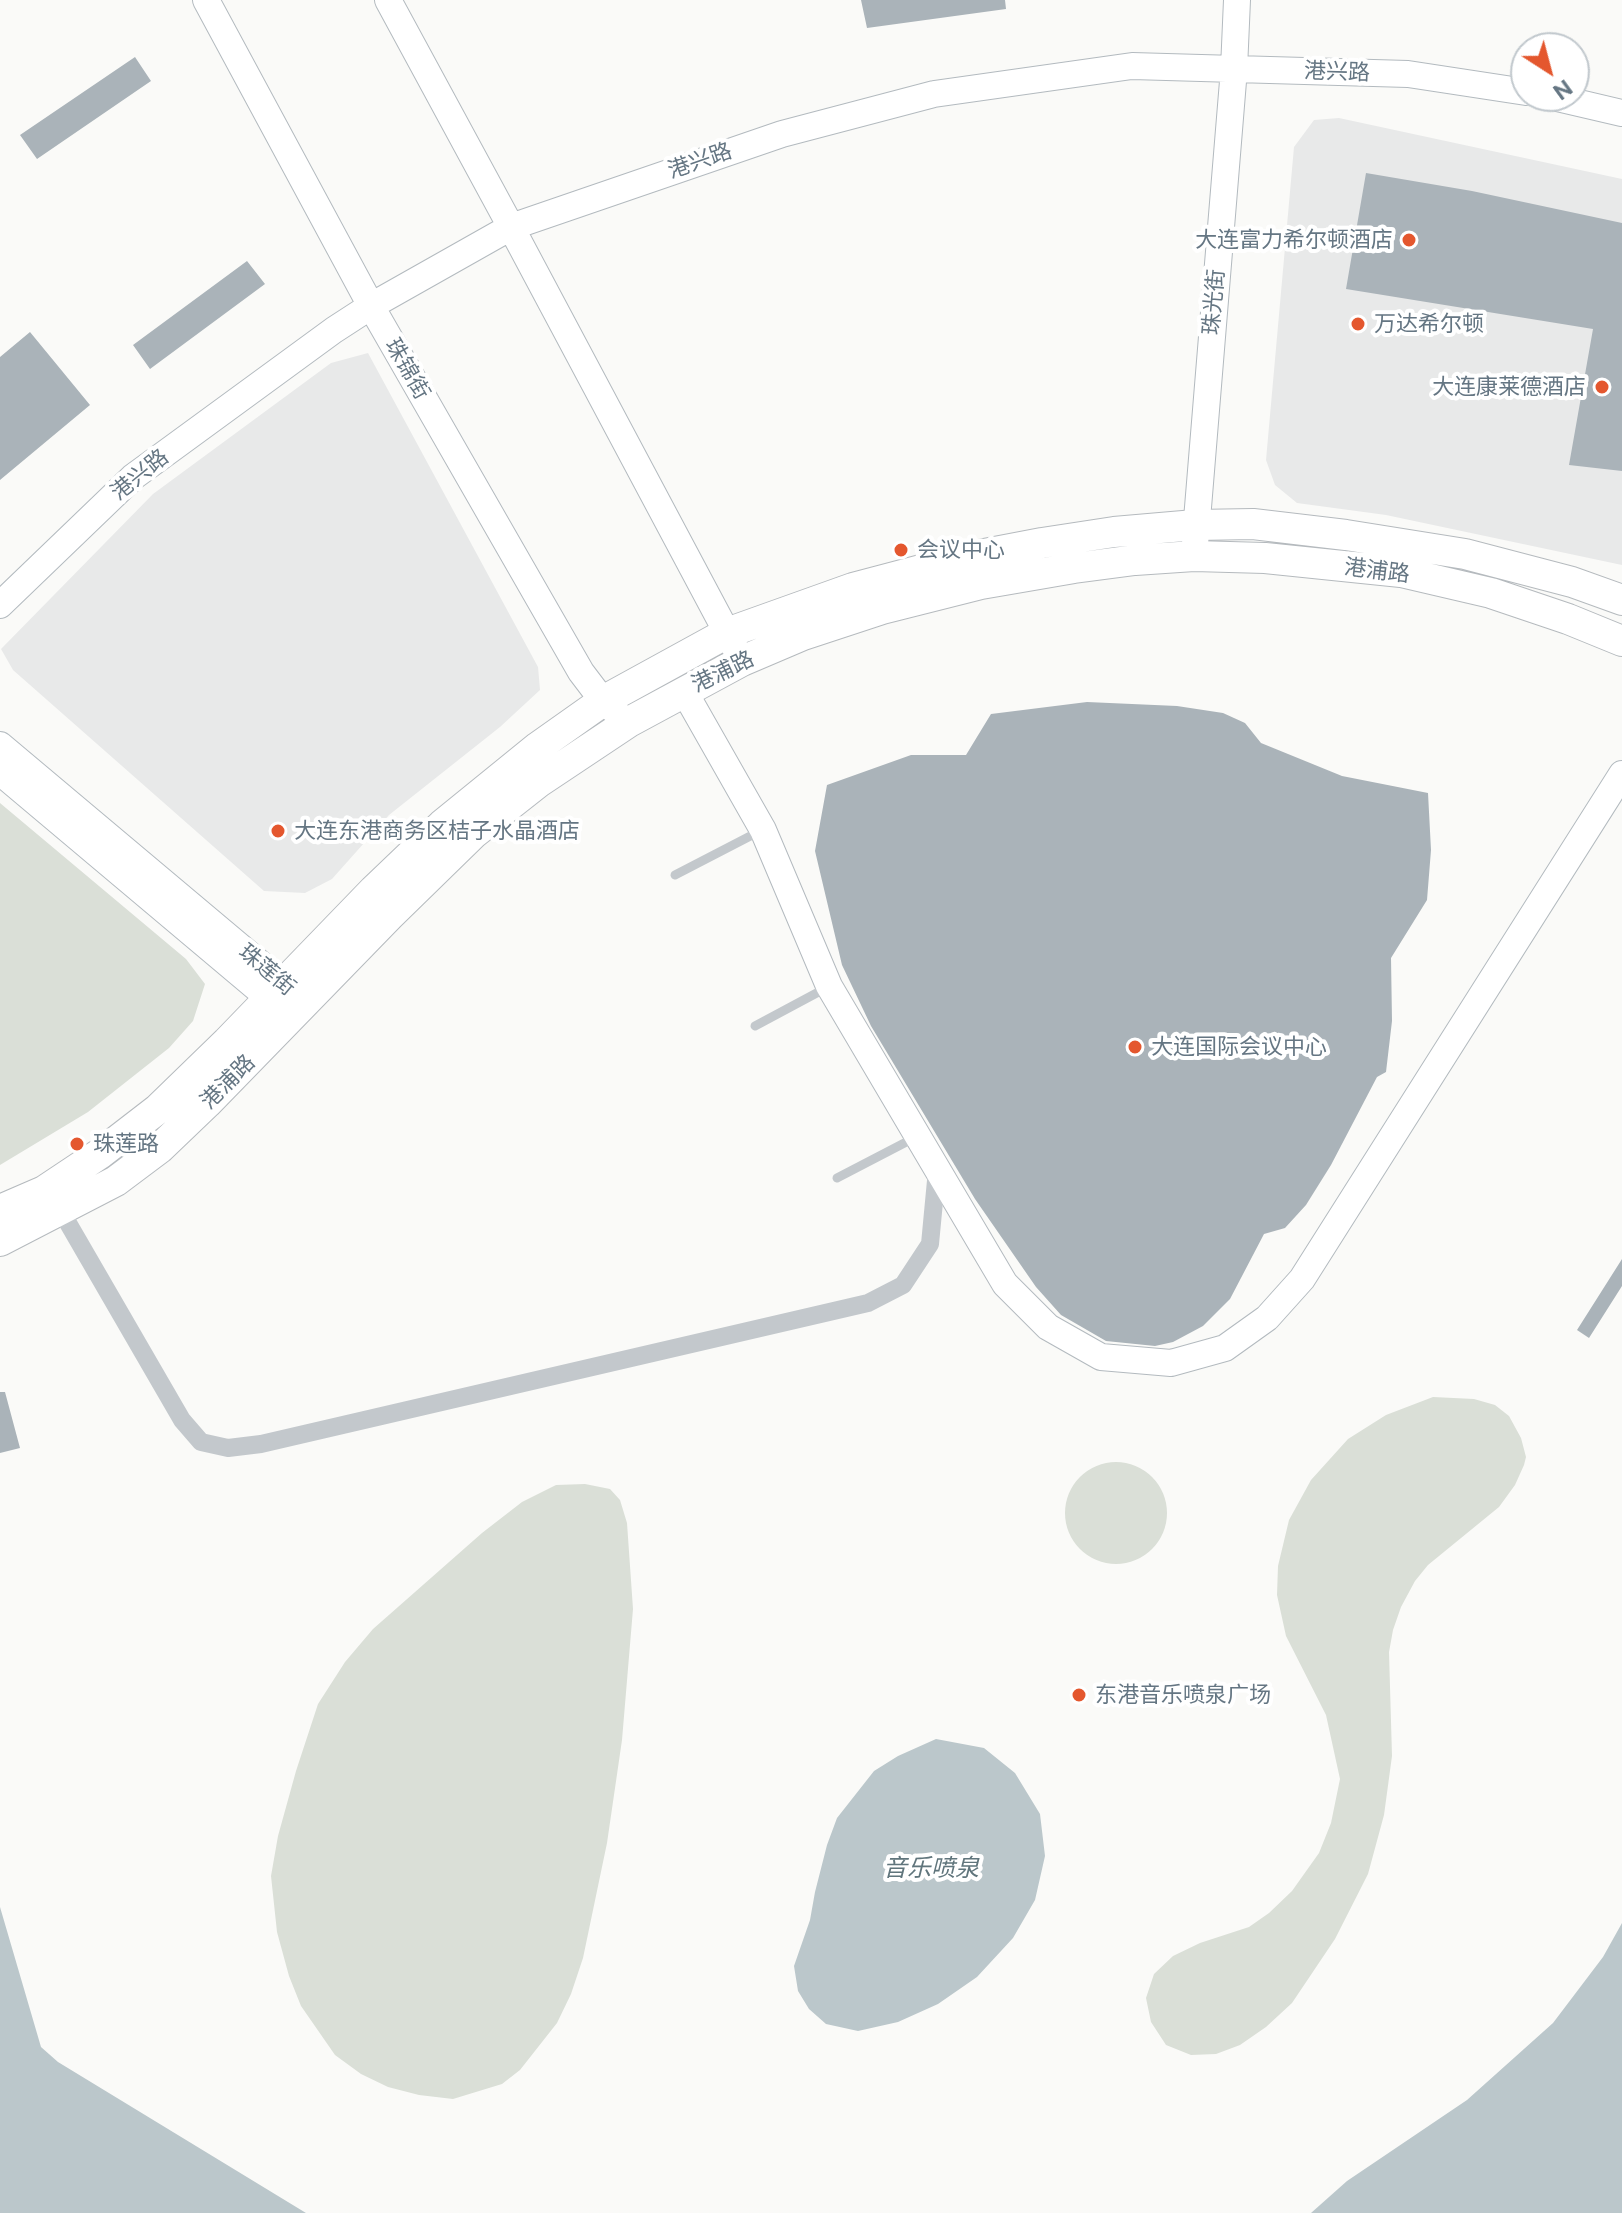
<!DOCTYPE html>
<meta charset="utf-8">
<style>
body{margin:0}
#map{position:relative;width:1622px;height:2213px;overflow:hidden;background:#fafaf8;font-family:"Public Sans",sans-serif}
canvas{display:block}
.north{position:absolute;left:1510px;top:32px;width:80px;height:80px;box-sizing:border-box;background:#fff;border:2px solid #c1c8cd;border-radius:50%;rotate:144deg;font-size:22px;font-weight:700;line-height:32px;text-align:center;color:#657683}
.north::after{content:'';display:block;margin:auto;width:28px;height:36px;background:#e4572e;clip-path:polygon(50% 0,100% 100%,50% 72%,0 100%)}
</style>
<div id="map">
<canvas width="1622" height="2213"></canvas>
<div class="north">N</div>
</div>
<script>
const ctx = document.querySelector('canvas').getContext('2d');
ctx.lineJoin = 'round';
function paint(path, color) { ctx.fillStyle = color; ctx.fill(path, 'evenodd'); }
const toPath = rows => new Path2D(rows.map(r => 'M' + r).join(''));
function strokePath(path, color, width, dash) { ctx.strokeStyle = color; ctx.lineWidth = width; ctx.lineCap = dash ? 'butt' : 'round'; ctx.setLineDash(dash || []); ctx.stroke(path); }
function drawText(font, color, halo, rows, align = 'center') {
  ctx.font = font + ' "Public Sans","Noto Sans SC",sans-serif'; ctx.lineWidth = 8; ctx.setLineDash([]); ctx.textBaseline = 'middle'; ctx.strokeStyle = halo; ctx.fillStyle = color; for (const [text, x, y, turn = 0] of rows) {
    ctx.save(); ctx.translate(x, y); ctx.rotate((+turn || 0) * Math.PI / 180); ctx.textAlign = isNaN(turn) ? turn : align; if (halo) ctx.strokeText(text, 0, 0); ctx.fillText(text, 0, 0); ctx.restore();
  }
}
const built = toPath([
 [1339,118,1622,179,1622,565,1386,515,1297,503,1275,485,1266,460,1294,147,1314,120],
 [368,353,538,667,540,690,500,727,389,815,332,879,305,893,264,891,13,670,1,649,153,494,331,363]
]);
const green = toPath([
 [0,803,186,959,205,984,193,1021,169,1048,88,1112,0,1165],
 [1433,1397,1474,1399,1495,1405,1509,1416,1521,1438,1526,1457,1524,1465,1515,1485,1499,1507,1428,1565,1415,1581,1401,1607,1393,1630,1389,1652,1392,1756,1384,1815,1368,1874,1335,1939,1292,2003,1266,2027,1240,2045,1216,2054,1191,2055,1166,2045,1151,2022,1146,1998,1154,1974,1173,1956,1200,1943,1249,1927,1269,1913,1292,1891,1319,1853,1331,1823,1340,1779,1326,1715,1286,1636,1277,1595,1278,1566,1289,1520,1311,1480,1348,1439,1386,1415],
 '1065 1513a51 51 0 1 1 102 0a51 51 0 1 1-102 0Z',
 [585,1484,610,1489,620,1500,627,1523,633,1609,622,1740,607,1843,583,1958,571,1994,557,2023,520,2070,502,2084,453,2099,419,2095,388,2087,361,2074,335,2055,301,2006,289,1976,277,1932,271,1876,278,1836,296,1771,318,1704,345,1662,373,1629,482,1533,522,1502,556,1485]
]);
const water = toPath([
 [936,1739,984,1748,1015,1773,1040,1814,1045,1856,1035,1900,1013,1938,977,1977,938,2004,898,2022,858,2031,826,2024,809,2009,798,1991,794,1966,810,1920,815,1892,827,1845,837,1818,874,1771,898,1756],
 [0,1907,41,2047,58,2062,306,2213,0,2213],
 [1622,1923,1622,2213,1311,2213,1347,2181,1467,2100,1553,2023,1603,1957]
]);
const building = toPath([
 [861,0,1005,0,1006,9,867,28],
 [135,57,151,81,37,159,20,135],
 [1366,173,1472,191,1622,223,1622,471,1569,465,1593,329,1346,289],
 [247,261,265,284,150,369,133,345],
 [30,332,90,405,0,480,0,357],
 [1087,702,1177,706,1223,713,1245,723,1261,743,1342,776,1428,793,1431,850,1427,900,1391,958,1392,1021,1386,1072,1377,1077,1331,1165,1306,1205,1285,1228,1264,1234,1230,1299,1203,1326,1173,1342,1155,1346,1106,1341,1061,1315,1036,1287,975,1199,871,1026,842,965,815,851,827,785,911,755,966,755,991,714],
 [1622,1259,1622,1286,1589,1338,1577,1330],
 [0,1392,5,1392,20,1448,0,1453]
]);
const service = toPath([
 [675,875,760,831],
 [755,1026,826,988],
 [837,1178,914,1138]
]);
const minor = toPath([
 [61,1211,182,1420,201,1442,228,1448,261,1444,868,1303,903,1285,930,1244,937,1170]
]);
const secondary = toPath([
 [206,0,371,306,581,672,603,701,617,713],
 [388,0,511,227,742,661],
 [1549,96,1622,113],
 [1194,556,1234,69,1237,0],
 [0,605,133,477,334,330,371,306,511,227,782,134,934,94,1132,66,1408,74,1526,92],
 [684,691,763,830,829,986,1005,1284,1048,1327,1101,1357,1171,1363,1225,1348,1267,1318,1302,1279,1622,774],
 [0,745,301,998,298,1011,289,1015,0,772]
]);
const primary = toPath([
 [0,1210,44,1191,101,1153,158,1109,227,1042,374,890,442,825,538,747,603,701,727,633,853,588,974,556,1042,543,1114,532,1195,525,1253,524,1346,535,1465,554,1572,582,1622,600],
 [0,1241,116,1181,160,1148,207,1103,389,916,473,834,539,782,629,722,742,661,803,635,882,609,981,584,1074,568,1135,560,1194,556,1265,558,1401,572,1491,593,1568,619,1622,641]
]);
const markers = [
 [1409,240,8,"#e4572e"],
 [1358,324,8,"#e4572e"],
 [1602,387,8,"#e4572e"],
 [901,550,8,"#e4572e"],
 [278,831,8,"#e4572e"],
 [1135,1047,8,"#e4572e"],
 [77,1144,8,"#e4572e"],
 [1079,1695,8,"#e4572e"]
];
const streetNames = [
 ["港兴路",1337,72,2],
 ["港兴路",700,161,-19],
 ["珠光街",1214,302,-85],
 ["珠锦街",407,369,60],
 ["港兴路",140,475,-39],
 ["港浦路",1377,571,7],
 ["港浦路",723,672,-26],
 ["珠莲街",267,970,40],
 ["港浦路",228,1082,-45]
];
const poiNames = [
 ["大连富力希尔顿酒店",1393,240,"right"],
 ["万达希尔顿",1374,324],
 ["大连康莱德酒店",1586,387,"right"],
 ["会议中心",917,550],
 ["大连东港商务区桔子水晶酒店",294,831],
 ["大连国际会议中心",1151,1047],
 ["珠莲路",93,1144],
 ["东港音乐喷泉广场",1095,1695]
];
const waterNames = [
 ["音乐喷泉",931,1869]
];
paint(built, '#e8e9e9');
paint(green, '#dadfd7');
paint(water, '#bbc7cb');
paint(building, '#aab3b9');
strokePath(secondary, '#b3babf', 28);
strokePath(primary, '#b5babe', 32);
strokePath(service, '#c3c8cc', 9);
strokePath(minor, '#c3c8cc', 18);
strokePath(secondary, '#fff', 26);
strokePath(primary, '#fff', 30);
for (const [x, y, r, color] of markers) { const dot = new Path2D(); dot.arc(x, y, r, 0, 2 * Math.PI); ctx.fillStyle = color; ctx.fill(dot); strokePath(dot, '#fff', 3); }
drawText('22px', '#657683', '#fff', streetNames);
drawText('22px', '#657683', '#fff', poiNames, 'left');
drawText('italic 24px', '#60757c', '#fff', waterNames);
</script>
